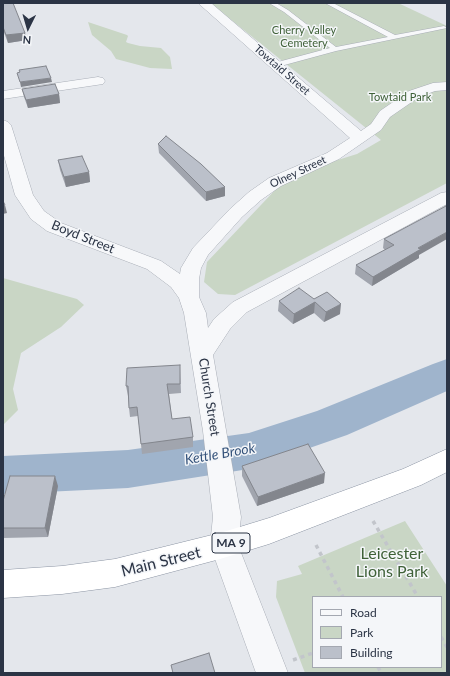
<!DOCTYPE html>
<style>
body{margin:0}
#map{position:relative;width:450px;height:676px;overflow:hidden;background:#e4e7ec;font-family:Lato,sans-serif}
canvas{display:block}
.frame{position:absolute;inset:0;border:4px solid #2b3445;pointer-events:none}
.legend{position:absolute;left:312px;top:596px;width:130px;height:72px;box-sizing:border-box;background:#f4f6f9;border:1px solid #a4a8b1;margin:0;padding:5px 7px;list-style:none;font-size:12px;color:#2b3445}
.legend li{display:flex;align-items:center;gap:8px;height:20px}
.legend b{width:20px;border:1px solid #a4a8b1}
.north{position:absolute;left:8px;top:8px;width:40px;height:40px;-webkit-text-stroke:3px #f4f6f9;paint-order:stroke;rotate:185deg;font-size:11px;font-weight:700;line-height:16px;text-align:center;color:#2b3445}
.north::after{content:'';display:block;margin:auto;width:14px;height:18px;background:#2b3445;clip-path:polygon(50% 0,100% 100%,50% 72%,0 100%)}
</style>
<div id="map">
<canvas width="450" height="676"></canvas>
<div class="frame"></div>
<ul class="legend">
<li><b style="height:5px;background:#f7f8fa"></b>Road</li>
<li><b style="height:11px;background:#c9d6c5"></b>Park</li>
<li><b style="height:11px;background:#bbc0ca"></b>Building</li>
</ul>
<div class="north">N</div>
</div>
<script>
const ctx = document.querySelector('canvas').getContext('2d');
ctx.lineJoin = 'round';
function paint(path, color) { ctx.fillStyle = color; ctx.fill(path, 'evenodd'); }
const toPath = rows => new Path2D(rows.map(r => 'M' + r).join(''));
function strokePath(path, color, width, dash) { ctx.strokeStyle = color; ctx.lineWidth = width; ctx.lineCap = dash ? 'butt' : 'round'; ctx.setLineDash(dash || []); ctx.stroke(path); }
function drawText(font, color, halo, rows, align = 'center') {
  ctx.font = font + ' Lato,sans-serif'; ctx.lineWidth = 3; ctx.setLineDash([]); ctx.textBaseline = 'middle'; ctx.strokeStyle = halo; ctx.fillStyle = color; for (const [text, x, y, turn = 0] of rows) {
    ctx.save(); ctx.translate(x, y); ctx.rotate((+turn || 0) * Math.PI / 180); ctx.textAlign = isNaN(turn) ? turn : align; if (halo) ctx.strokeText(text, 0, 0); ctx.fillText(text, 0, 0); ctx.restore();
  }
}
const green = toPath([
 [210,3,398,3,447,26,447,183,235,295,218,294,204,282,207,262,278,187,312,168,357,154,381,140],
 [88,22,127,35,128,36,126,42,128,43,140,46,161,48,170,57,172,69,150,68,116,59,111,51,92,35],
 [3,278,77,299,84,305,61,327,21,353,13,389,18,410,3,425],
 [405,521,447,586,447,673,305,673,276,597,277,581,302,574,298,566],
 [313,597,441,597,441,667,313,667]
]);
const river = toPath([
 [447,359,447,391,347,435,249,469,128,488,3,494,3,456,128,450,249,433,317,411,433,364,447,359]
]);
const path = toPath([
 [373,521,418,597],
 [316,545,343,597],
 [441,637,447,647],
 [293,660,313,653],
 [378,667,381,673]
]);
const lane = toPath([
 [269,3,276,3,288,10,336,47,388,37,325,3,333,3,395,35,444,26,447,28,336,51,277,67,274,67,274,63,330,48,284,12,269,3]
]);
const street = toPath([
 [198,3,211,3,361,131,371,124,380,111,409,91,433,83,447,82,447,90,435,91,419,97,390,117,381,130,339,159,281,186,261,200,242,217,208,255,201,268,199,279,199,297,206,313,208,328,214,319,233,302,441,193,447,192,447,204,247,312,230,329,213,355,241,517,238,545,288,673,256,673,210,545,213,517,203,431,184,313,179,298,171,287,147,269,47,231,31,219,15,195,3,152,3,120,8,122,11,125,33,195,44,211,61,223,161,261,180,274,181,268,193,248,230,209,249,192,269,178,327,153,350,138,198,3],
 [98,77,103,78,105,81,103,84,3,99,3,91,98,77]
]);
const highway = toPath([
 [447,449,447,472,421,485,269,544,220,559,115,587,62,594,3,598,3,570,62,566,115,559,220,533,269,518,403,469,447,449]
]);
const wall = toPath([
 [3,3,25,33,27,40,8,43,3,30],
 [22,89,59,94,60,103,28,108,24,97],
 [158,144,225,196,206,201,159,153],
 [58,160,89,172,90,182,66,187,60,170],
 [384,239,419,255,419,258,372,286,355,274,356,265,385,250,383,248],
 [314,299,340,314,324,322,314,313,293,324,278,311,279,301],
 [180,365,181,393,169,394,172,419,193,437,193,447,142,454,138,416,130,417,129,408,128,396,126,386],
 [242,466,324,483,257,506,242,476],
 [58,486,48,537,3,538,3,501]
]);
const shadedWall = toPath([
 [25,33,27,40,8,43,6,35],
 [51,78,52,82,21,87,20,82],
 [59,94,60,103,28,108,26,100],
 [89,172,90,182,66,187,64,177],
 [225,187,225,196,206,201,206,192],
 [5,205,7,213,3,214,3,206],
 [447,232,447,239,419,255,419,258,372,286,373,277,418,248],
 [315,302,314,313,293,324,294,314],
 [341,304,340,314,324,322,326,312],
 [325,473,324,483,257,506,258,497],
 [55,476,58,486,48,537,45,528]
]);
const building = toPath([
 [3,3,13,3,25,33,6,35,3,27,3,3],
 [46,66,51,78,20,82,17,73,20,72,19,70,46,66],
 [55,84,59,94,26,100,22,89,55,84],
 [166,136,201,164,225,187,206,192,158,144,166,136],
 [82,156,89,172,64,177,58,160,82,156],
 [3,201,5,205,3,206,3,201],
 [446,206,447,207,447,232,418,248,421,249,373,277,356,265,394,245,384,239,446,206],
 [299,288,314,299,327,292,341,304,326,312,315,302,294,314,279,301,299,288],
 [180,365,180,384,167,384,172,419,190,417,193,437,141,444,137,407,129,408,128,386,126,386,127,368,180,365],
 [308,444,325,473,258,497,242,466,308,444],
 [10,476,55,476,45,528,3,528,3,501,10,476],
 [209,653,215,673,173,673,171,665,209,653]
]);
const farParknames = [
 ["Cherry Valley",304,30],
 ["Cemetery",304,43],
 ["Towtaid Park",400,97]
];
const farStreetnames = [
 ["Towtaid Street",282,70,41],
 ["Olney Street",298,172,-25]
];
const shields = [
 [231,543,38]
];
const shieldNames = [
 ["MA 9",231,543]
];
const streetNames = [
 ["Boyd Street",83,237,22],
 ["Church Street",209,397,81]
];
const waterNames = [
 ["Kettle Brook",220,454,-10]
];
const nearParknames = [
 ["Leicester",392,554],
 ["Lions Park",392,572]
];
const nearStreetnames = [
 ["Main Street",161,562,-14]
];
paint(green, '#c9d6c5');
paint(river, '#9fb4cc');
strokePath(lane, '#a9aeb7', 1);
strokePath(street, '#a9aeb7', 1);
strokePath(highway, '#8b94a3', 1);
strokePath(path, '#c2c5cb', 3.5, [4, 4]);
paint(lane, '#f7f8fa');
paint(street, '#f7f8fa');
paint(highway, '#fff');
paint(wall, '#a1a5ae');
paint(shadedWall, '#83868d');
paint(building, '#bbc0ca');
strokePath(building, '#83868d', 1);
drawText('11px', '#3f6138', '#f4f6f9', farParknames);
drawText('11px', '#2b3445', '#f4f6f9', farStreetnames);
for (const [x, y, w] of shields) { const box = new Path2D(); box.roundRect(x - w / 2, y - 10, w, 20, 3); ctx.fillStyle = '#f4f6f9'; ctx.fill(box); strokePath(box, '#2b3445', 1); }
drawText('bold 12px', '#2b3445', null, shieldNames);
drawText('13px', '#2b3445', '#f4f6f9', streetNames);
drawText('italic 14px', '#34527a', '#f4f6f9', waterNames);
drawText('16px', '#3f6138', '#f4f6f9', nearParknames);
drawText('16px', '#2b3445', '#f4f6f9', nearStreetnames);
</script>
